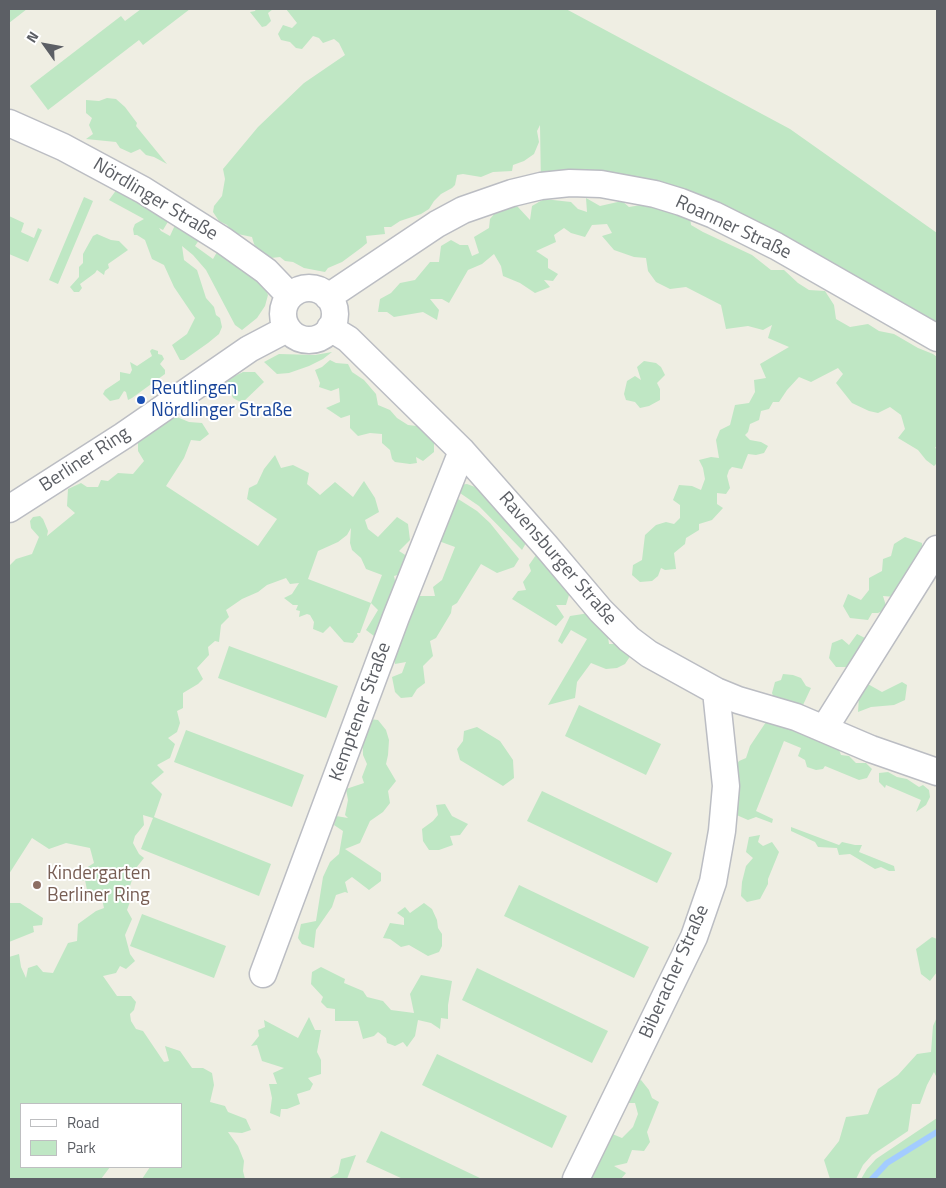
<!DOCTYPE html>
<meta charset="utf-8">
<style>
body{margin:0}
#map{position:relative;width:946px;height:1188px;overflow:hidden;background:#efeee3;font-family:"Titillium Web",sans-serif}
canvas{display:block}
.frame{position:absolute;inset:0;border:10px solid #5c5f65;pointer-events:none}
.legend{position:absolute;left:20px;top:1103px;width:162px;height:65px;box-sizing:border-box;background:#fff;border:1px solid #bebfc1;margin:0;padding:6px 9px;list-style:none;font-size:15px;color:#5c5f65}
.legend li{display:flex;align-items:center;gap:10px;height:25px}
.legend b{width:25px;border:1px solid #bebfc1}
.north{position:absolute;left:20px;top:20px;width:50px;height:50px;-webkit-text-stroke:4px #fff;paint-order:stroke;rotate:302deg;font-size:14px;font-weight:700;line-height:20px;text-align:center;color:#5c5f65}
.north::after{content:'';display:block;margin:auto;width:18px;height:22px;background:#5c5f65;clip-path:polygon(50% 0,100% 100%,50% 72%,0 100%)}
</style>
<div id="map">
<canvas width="946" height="1188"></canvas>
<div class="frame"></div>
<ul class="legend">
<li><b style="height:6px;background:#fff"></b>Road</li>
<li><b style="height:14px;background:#bfe7c4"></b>Park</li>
</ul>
<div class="north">N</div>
</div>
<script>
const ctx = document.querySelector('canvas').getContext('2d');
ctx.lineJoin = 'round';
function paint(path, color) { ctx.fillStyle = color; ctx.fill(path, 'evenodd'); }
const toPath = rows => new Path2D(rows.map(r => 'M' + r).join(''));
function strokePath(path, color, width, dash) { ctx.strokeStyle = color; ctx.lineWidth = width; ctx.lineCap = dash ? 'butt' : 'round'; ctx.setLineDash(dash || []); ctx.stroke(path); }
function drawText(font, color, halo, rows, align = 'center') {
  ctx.font = font + ' "Titillium Web",sans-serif'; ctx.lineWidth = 4; ctx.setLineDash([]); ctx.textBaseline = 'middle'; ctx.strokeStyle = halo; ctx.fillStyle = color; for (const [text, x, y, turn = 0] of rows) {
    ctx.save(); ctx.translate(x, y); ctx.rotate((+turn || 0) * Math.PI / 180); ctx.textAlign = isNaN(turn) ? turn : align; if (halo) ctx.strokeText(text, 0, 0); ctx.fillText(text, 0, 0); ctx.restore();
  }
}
const green = toPath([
 [9,9,27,9,9,23],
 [141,9,190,9,143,45,139,40,48,110,30,86,121,16,125,21],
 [256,9,273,9,268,13,271,21,266,26,262,27,250,12,255,11],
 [286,9,566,9,790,129,937,233,937,338,714,215,541,186,540,125,537,131,539,142,534,154,524,161,513,165,512,171,493,172,481,177,463,174,457,175,455,185,452,188,441,194,434,201,429,209,421,214,400,221,391,227,384,227,385,234,366,236,367,243,361,248,342,262,328,268,325,272,304,268,293,262,285,261,280,257,271,258,261,255,254,244,252,237,233,233,227,225,219,221,213,212,214,206,222,196,225,179,223,169,258,127,304,83,345,55,339,43,334,39,323,43,319,38,313,36,302,49,296,48,290,42,281,40,278,34,283,25,292,28,297,23],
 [107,98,116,99,125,107,137,123,136,126,167,164,154,157,146,155,140,149,131,153,120,148,116,142,86,139,93,134,89,125,92,118,86,113,86,100,99,101],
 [117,189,169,220,163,230,159,228,161,231,170,236,175,225,199,240,195,246,213,259,217,252,264,286,268,295,265,306,257,318,242,330,235,325,206,270,193,255,182,246,184,260,197,270,206,298,214,307,216,315,220,318,222,327,219,334,208,343,184,360,180,360,172,345,187,334,195,318,174,287,164,265,152,259,145,240,137,235,134,235,133,229,135,224,144,219,109,200],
 [84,197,93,201,58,284,49,280],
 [586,198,600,206,622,201,629,207,641,205,689,209,691,225,703,232,752,255,771,270,784,270,798,283,809,290,825,291,834,305,836,319,850,327,868,324,879,331,894,334,918,348,933,354,937,357,937,445,935,448,937,449,937,463,934,466,926,460,918,450,898,438,905,429,901,415,890,407,878,413,869,411,852,403,836,383,843,374,838,368,811,382,799,377,787,390,779,402,773,402,769,409,761,411,759,420,750,424,748,432,745,435,750,440,761,442,768,446,764,453,756,455,748,454,742,469,732,467,729,470,727,476,730,488,726,494,717,493,717,504,723,508,712,520,699,524,699,530,686,538,685,544,674,553,676,569,665,570,661,568,658,576,652,581,640,582,632,575,633,565,642,560,645,535,656,525,666,522,674,524,680,518,680,505,673,500,679,485,692,486,701,490,705,479,703,468,699,460,711,457,719,458,716,440,720,430,730,425,735,405,749,403,755,392,754,380,766,378,760,364,789,347,768,338,772,325,763,330,748,326,726,329,721,305,686,287,670,289,656,282,648,271,646,258,634,257,614,250,602,236,612,233,607,224,592,225,585,237,571,233,564,228,554,235,556,242,536,251,548,259,548,268,558,274,553,281,544,280,550,287,535,293,520,283,503,276,501,266,494,254,482,264,468,270,449,303,442,299,430,299,439,310,437,320,423,312,394,317,387,312,378,312,380,299,391,293,400,283,415,280,430,262,439,262,441,246,451,240,460,245,468,245,472,256,479,253,474,237,489,228,490,219,500,207,510,208,517,206,530,220,532,206,544,199,571,202,578,209,587,212],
 [9,216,24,223,21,232,34,238,38,228,42,230,28,262,9,254],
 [97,234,111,240,119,241,128,250,108,264,109,268,105,271,104,275,97,270,95,273,80,284,82,288,79,292,74,292,70,287,79,277,79,267,83,263,83,254,93,236],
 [152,349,158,351,158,354,162,355,164,359,160,364,165,370,165,374,132,398,128,400,126,392,124,391,119,399,110,401,103,394,105,390,120,380,120,372,130,374,132,370,130,362,137,366,152,356,150,351],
 [332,352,323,359,309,366,289,373,277,374,264,362,279,354,315,355],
 [330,360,336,363,348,364,352,372,364,380,376,394,378,405,390,410,397,418,408,425,425,427,434,440,434,452,423,461,416,457,417,463,410,464,395,462,392,459,390,450,382,443,382,434,370,433,358,436,350,428,350,415,341,418,326,408,340,402,339,388,331,391,319,387,320,383,315,370,322,367],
 [644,361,656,363,661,367,665,375,657,383,660,389,660,400,649,406,640,408,635,402,626,400,624,394,627,381,635,376,641,380,637,367],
 [243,372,255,372,264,382,242,403,233,398,226,382,233,377],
 [170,414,189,422,202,423,209,434,200,441,191,440,184,458,166,486,258,546,277,519,247,499,249,488,257,484,264,469,275,455,281,468,293,465,309,473,307,484,320,495,335,482,353,497,364,481,375,498,379,512,365,520,368,529,378,537,397,517,408,524,410,540,399,551,410,558,415,570,394,576,396,585,411,593,419,596,435,596,433,587,442,580,455,547,436,540,455,497,477,511,490,523,519,559,514,567,497,573,481,564,457,603,452,606,451,613,436,638,430,641,433,656,423,666,425,683,417,689,412,697,401,698,395,692,392,677,402,673,406,662,395,664,394,655,382,635,374,636,366,630,378,610,371,603,360,633,357,633,358,636,353,643,344,642,330,626,323,633,313,629,314,622,310,615,307,614,299,617,300,611,296,610,298,605,293,605,284,598,292,594,299,583,290,584,286,578,267,585,258,592,242,599,226,610,229,617,221,625,219,642,215,641,208,647,209,655,197,668,203,679,198,684,183,693,183,708,177,711,180,723,177,732,168,738,175,744,170,758,157,765,164,772,151,783,162,794,154,817,271,864,259,896,141,849,153,818,143,815,144,825,135,836,133,843,139,854,144,858,136,868,130,886,131,899,127,910,132,919,125,935,130,954,135,961,126,969,120,966,116,973,103,976,117,996,131,996,136,1002,134,1010,130,1014,131,1021,136,1029,143,1031,164,1062,169,1061,165,1046,180,1051,192,1068,203,1068,212,1073,214,1085,210,1102,225,1106,228,1112,246,1119,251,1130,242,1133,228,1132,238,1146,244,1161,243,1171,245,1179,142,1179,150,1167,181,1167,181,1104,21,1104,21,1167,110,1167,101,1179,9,1179,9,957,19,954,21,967,26,978,28,968,37,965,43,972,53,973,68,943,77,941,78,924,96,911,104,908,102,899,88,895,85,880,79,881,83,870,94,863,90,848,66,843,49,849,32,838,9,874,9,566,16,559,32,554,39,537,31,528,30,521,33,517,40,516,43,519,48,531,47,536,75,513,67,506,68,489,81,483,87,487,98,487,101,480,108,481,118,473,133,474,144,461,138,451,138,442,150,434,153,423],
 [351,528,350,543,352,550,361,558,366,569,382,575,371,603,308,579,318,551,338,542,347,535],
 [467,484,475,487,483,494,526,543,522,550,479,506,457,491,459,485],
 [905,537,922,543,922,555,895,597,883,596,887,609,878,613,872,613,868,620,850,618,843,606,848,594,861,600,869,590,869,578,882,571,883,559,891,556,894,544],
 [536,555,546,567,559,577,567,580,569,595,566,605,556,605,564,617,556,626,512,599,518,591,526,590,523,582,531,571,529,565],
 [588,612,607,630,609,644,619,644,631,655,625,664,617,668,606,669,591,663,577,682,575,698,548,705,587,639,571,630,562,644,558,641,570,616,583,614],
 [857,634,867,639,848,667,836,667,829,658,832,643,842,639,849,645],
 [229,646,338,686,326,718,218,678],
 [783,674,793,675,801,678,806,686,811,688,803,705,794,710,776,705,772,693,775,682,781,680],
 [902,682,907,685,905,700,894,705,871,707,858,712,859,696,866,683,882,692],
 [579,705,661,744,646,775,565,736],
 [778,717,837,745,841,755,849,756,856,763,866,763,872,769,867,778,859,780,825,766,823,769,816,770,807,767,805,760,798,756,801,748,784,741,756,811,773,819,772,823,756,817,748,820,732,813,732,772,739,761,746,758,750,746,766,722,769,722],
 [369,719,378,720,386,730,389,740,388,755,386,764,396,781,388,791,390,803,383,812,370,821,360,843,345,849,381,873,381,881,369,890,352,877,345,882,348,893,345,892,336,895,332,907,316,930,314,948,302,944,298,938,301,924,316,921,323,877,330,862,339,854,343,831,334,825,336,816,348,818,345,815,348,800,346,789,364,783,362,777,367,764,363,755,362,730],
 [477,727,500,741,513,760,514,778,503,786,460,760,457,749,463,741,464,731],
 [186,730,304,775,292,807,174,762],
 [888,772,897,777,907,779,919,787,923,785,929,790,930,797,926,805,916,812,921,800,886,785,885,788,879,782,879,773],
 [542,791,672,853,657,883,527,821],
 [445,804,452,816,468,824,460,835,450,836,453,845,439,850,429,850,423,841,422,829,433,821,438,815,436,805],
 [791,827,839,845,842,842,855,845,862,845,859,852,894,866,895,871,889,871,881,867,875,869,850,854,839,855,837,848,818,847,815,842,791,831],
 [760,835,758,842,763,846,772,842,779,852,768,879,768,884,760,899,747,902,741,896,742,882,746,866,753,858,746,852,749,837],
 [519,885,649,947,634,978,504,916],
 [9,903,20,903,43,918,42,925,33,926,34,932,9,942],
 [424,903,432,909,437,920,438,928,442,934,442,946,439,952,428,956,409,945,401,947,390,939,383,938,390,923,404,925,404,918,397,913,405,907,410,913],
 [142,914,226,946,214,978,130,946],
 [932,937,937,939,937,972,930,981,921,974,916,949],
 [321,967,345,979,344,983,363,991,367,997,383,1001,391,1010,414,1013,410,994,421,975,452,981,448,1005,448,1019,441,1018,440,1029,431,1023,418,1020,415,1036,407,1047,403,1042,395,1046,387,1043,386,1038,378,1032,374,1036,363,1039,358,1021,335,1021,335,1009,327,1008,321,1002,323,997,311,984,312,972],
 [477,968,608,1031,592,1063,462,1000],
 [309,1017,315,1030,321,1030,317,1052,321,1060,321,1074,308,1078,313,1084,310,1090,297,1094,300,1104,287,1109,281,1109,280,1117,270,1113,272,1098,269,1084,277,1084,273,1073,284,1068,262,1061,257,1045,251,1046,259,1036,258,1030,265,1027,264,1020,298,1038],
 [937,1017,937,1078,934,1072,927,1085,920,1104,912,1104,908,1131,872,1155,863,1165,856,1179,830,1179,824,1160,839,1141,846,1117,868,1114,878,1089,898,1075,917,1054,931,1052,933,1026],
 [437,1054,567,1116,552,1148,422,1085],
 [641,1080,649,1090,652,1098,659,1102,647,1132,650,1142,644,1151,632,1150,627,1163,614,1166,626,1173,621,1179,582,1179,610,1133,622,1138,633,1127,638,1114,635,1103,624,1103,627,1086],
 [937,1118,937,1179,861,1179,867,1169,876,1159],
 [381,1131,482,1179,403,1179,366,1162],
 [356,1155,347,1179,328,1179,338,1173,341,1159]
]);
const stream = toPath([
 [872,1179,887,1163,937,1132]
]);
const minor = toPath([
 [9,123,63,147,143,190,224,241,266,271,290,296],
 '283 314a26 26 0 1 1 52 0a26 26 0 1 1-52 0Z',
 [328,297,437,224,463,210,512,193,541,186,570,183,601,184,655,194,681,202,714,215,776,246,937,338],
 [330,328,348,339,462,451,546,546,601,611,629,639,649,654,716,691,738,700,796,717,871,749,937,772],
 [9,509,123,436,249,349,287,329],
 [824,729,937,549],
 [263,974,396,617,462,451],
 [576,1179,694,937,713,882,722,831,726,786,716,691]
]);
const markers = [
 [141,400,5,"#1a4fb4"],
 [37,885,5,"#8d6e63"]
];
const streetNames = [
 ["Nördlinger Straße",155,200,31],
 ["Roanner Straße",733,228,25],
 ["Berliner Ring",85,460,-33],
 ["Ravensburger Straße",557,559,49],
 ["Kemptener Straße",361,712,-70],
 ["Biberacher Straße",675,972,-66]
];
const transitNames = [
 ["Reutlingen",151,389],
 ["Nördlinger Straße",151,411]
];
const educationNames = [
 ["Kindergarten",47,874],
 ["Berliner Ring",47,896]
];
paint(green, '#bfe7c4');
strokePath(stream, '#a3ccff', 6);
strokePath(minor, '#bbbdc3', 29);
strokePath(minor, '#fff', 26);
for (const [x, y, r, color] of markers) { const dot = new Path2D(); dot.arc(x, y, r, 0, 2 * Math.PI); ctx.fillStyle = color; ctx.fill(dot); strokePath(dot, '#fff', 2); }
drawText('19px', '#5c5f65', '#fff', streetNames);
drawText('19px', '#164399', '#fff', transitNames, 'left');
drawText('19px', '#785e54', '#fff', educationNames, 'left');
</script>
